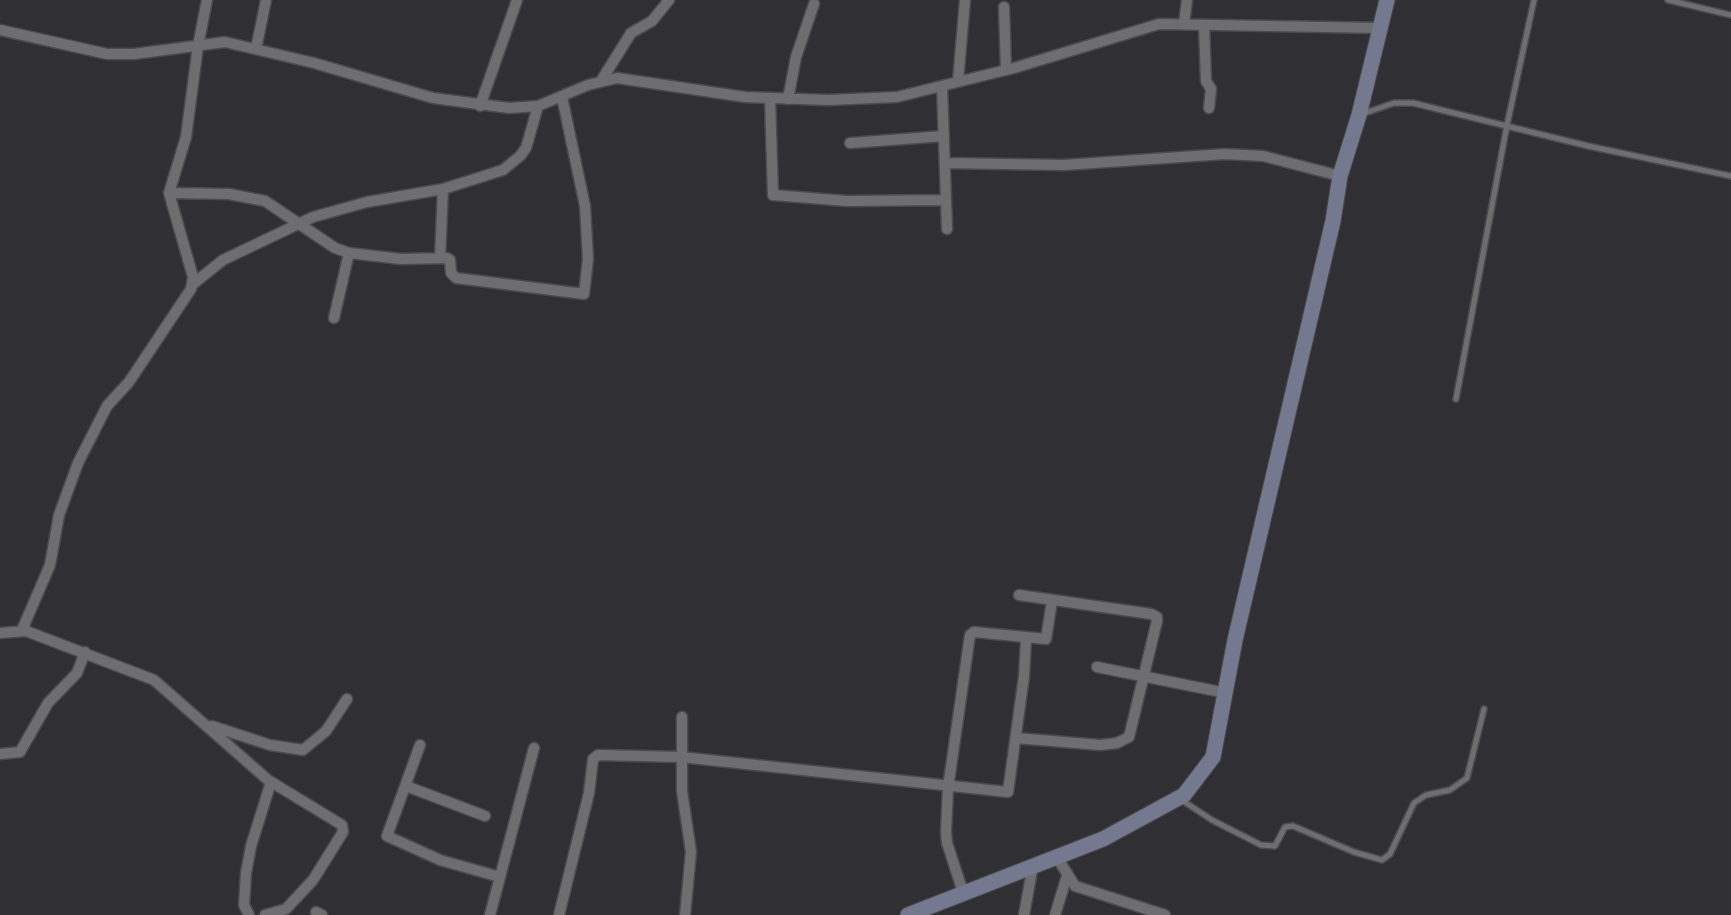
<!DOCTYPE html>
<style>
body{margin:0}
canvas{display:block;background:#302f33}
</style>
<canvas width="1731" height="915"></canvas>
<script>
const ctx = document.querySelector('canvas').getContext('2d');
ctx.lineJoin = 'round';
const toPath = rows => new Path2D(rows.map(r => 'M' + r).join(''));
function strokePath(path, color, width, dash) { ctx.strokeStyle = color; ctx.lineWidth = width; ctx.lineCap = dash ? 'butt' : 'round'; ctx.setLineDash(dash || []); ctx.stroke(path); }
const service = toPath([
 [1668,0,1731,15],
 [1362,114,1394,103,1413,103,1588,146,1731,176],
 [1456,399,1507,125,1534,0],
 [1180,799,1212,820,1261,845,1275,846,1285,827,1293,826,1354,852,1382,860,1390,854,1414,803,1426,795,1450,790,1467,778,1484,709]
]);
const minor = toPath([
 [1004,7,1006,69],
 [1184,24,1187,0],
 [1204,25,1206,81,1211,89,1209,108],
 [0,30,107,54,134,54,225,42,314,63,433,98,509,108,538,106,588,85,617,78,745,97,828,100,897,97,1014,68,1159,24,1380,28],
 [256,49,266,0],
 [601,81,631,33,652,21,669,0],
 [958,81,965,0],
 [942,86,947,229],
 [770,98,773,195,847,201,946,200],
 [788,99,796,57,814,4],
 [480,106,517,0],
 [850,143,944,136],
 [946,163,1064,165,1225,154,1263,156,1340,176],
 [169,193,229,194,265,201,335,248,349,253,401,259,447,258,450,260,451,273,456,278,584,294,588,259,585,206,562,97],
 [440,258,443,189],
 [193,284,223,260,313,217,367,202,443,189,503,170,520,156,526,148,538,106],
 [334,318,349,253],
 [22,630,50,565,59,515,78,463,107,406,129,382,191,289,193,277,169,193,186,137,198,46,207,0],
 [0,633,26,631,154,680,268,780,342,825,343,832,313,880,286,909,265,915],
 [1097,667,1226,693],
 [682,717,682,791,691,852,685,915],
 [212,726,270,745,303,750,326,731,347,699],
 [1016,738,1100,745,1117,743,1129,737,1157,621,1157,617,1151,614,1019,595],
 [420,745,387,836,440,860,500,877],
 [0,754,20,752,48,703,77,673,85,652],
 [406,786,485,816],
 [1056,856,1075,886,1165,915],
 [963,892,947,843,946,832,948,788,970,635,974,632,1046,639,1052,601],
 [316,912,322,915],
 [249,915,244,905,246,873,251,846,271,782],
 [490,915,534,748],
 [559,915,589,793,593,759,598,755,681,757,1008,792,1024,676,1026,639],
 [1024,915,1033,865],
 [1055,915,1067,876]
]);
const secondary = toPath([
 [908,915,1103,839,1184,795,1213,757,1235,640,1333,221,1340,176,1359,115,1387,0]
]);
strokePath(service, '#4b4a4d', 8);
strokePath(minor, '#4b4a4d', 13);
strokePath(secondary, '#4b4a4d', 17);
strokePath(service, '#6e6e71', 5);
strokePath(minor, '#6e6e71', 10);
strokePath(secondary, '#74798f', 15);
</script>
